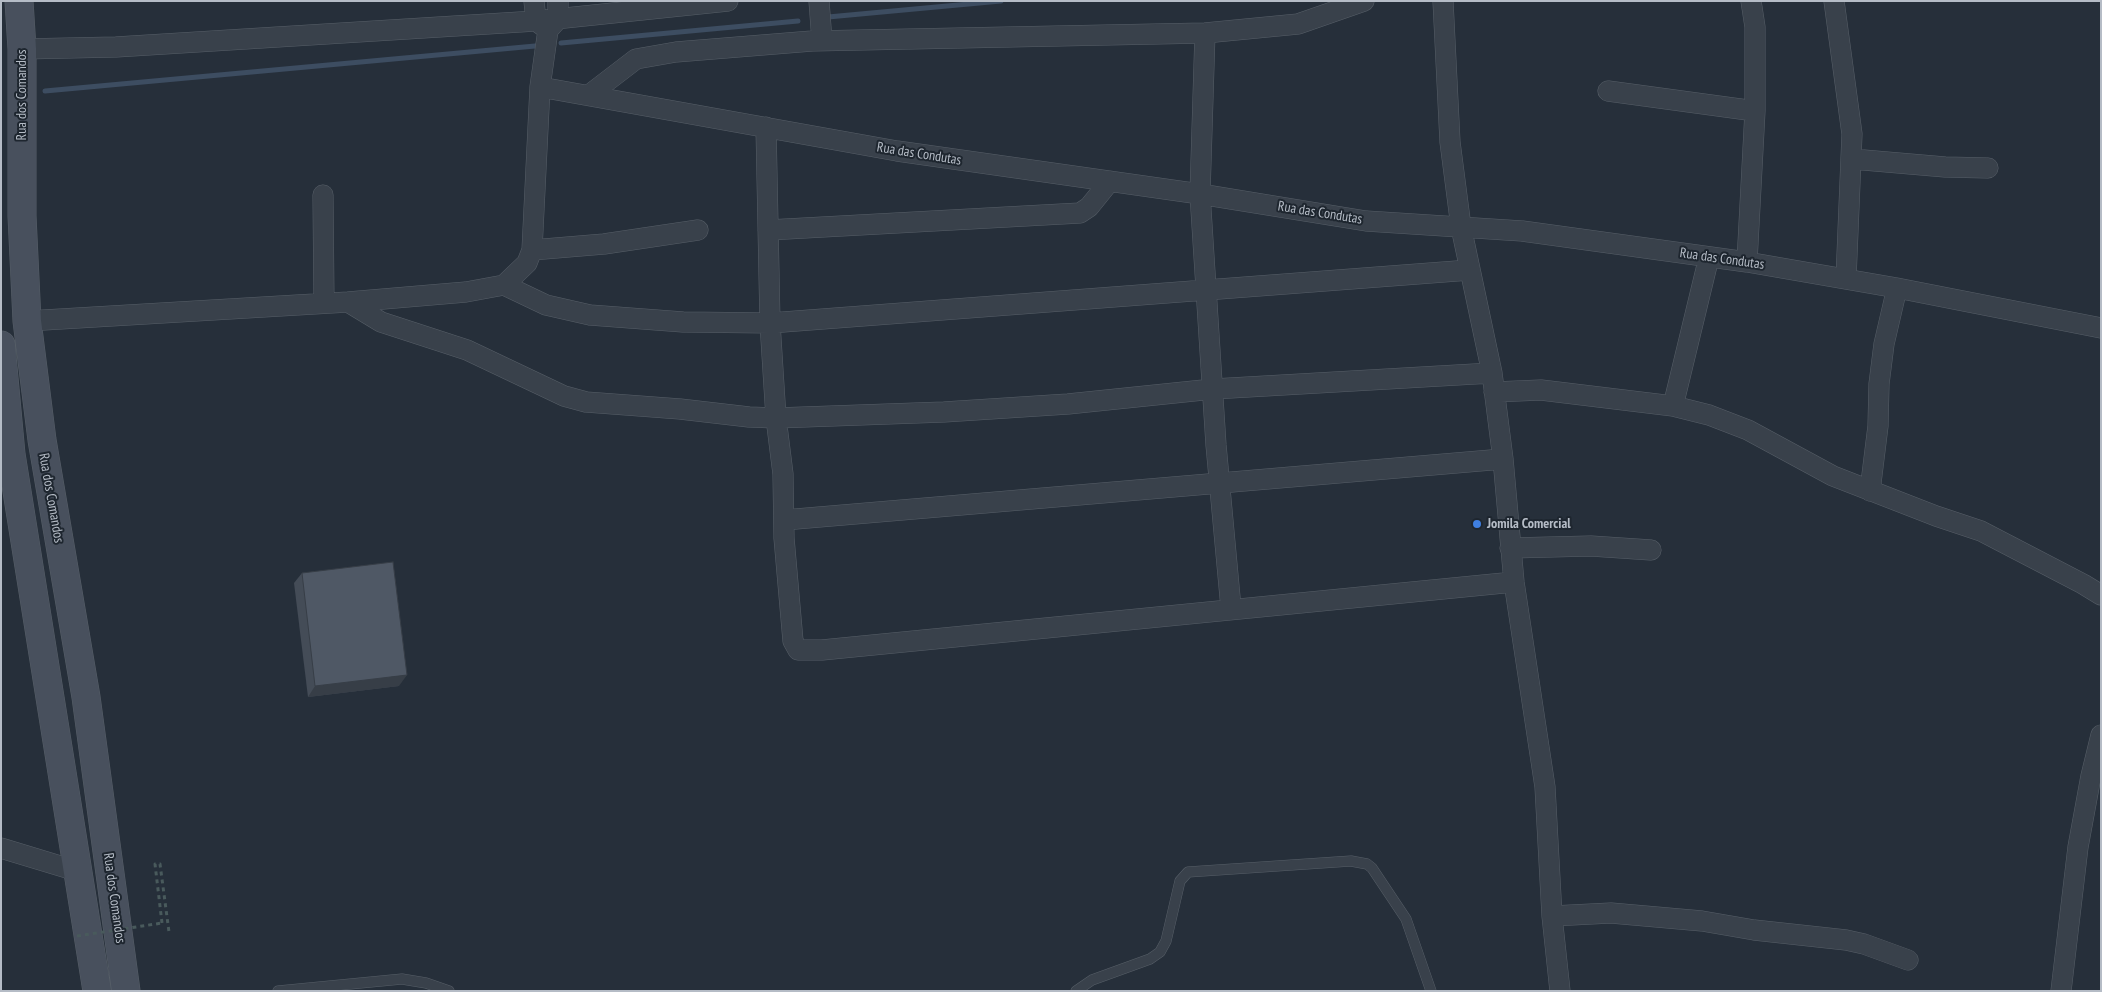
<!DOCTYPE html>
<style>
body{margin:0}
#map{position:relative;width:2102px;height:992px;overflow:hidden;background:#262f3a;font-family:"PT Sans Narrow",sans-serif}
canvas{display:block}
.frame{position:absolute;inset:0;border:2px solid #b5bcc6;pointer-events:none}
</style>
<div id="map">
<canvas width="2102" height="992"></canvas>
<div class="frame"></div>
</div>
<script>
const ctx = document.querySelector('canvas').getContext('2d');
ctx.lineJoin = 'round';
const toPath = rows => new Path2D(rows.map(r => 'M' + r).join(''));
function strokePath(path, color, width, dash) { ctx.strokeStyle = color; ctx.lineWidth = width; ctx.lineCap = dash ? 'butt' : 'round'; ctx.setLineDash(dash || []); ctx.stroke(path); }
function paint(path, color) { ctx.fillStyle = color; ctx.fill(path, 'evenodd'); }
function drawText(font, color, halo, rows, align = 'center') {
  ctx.font = font + ' "PT Sans Narrow",sans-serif'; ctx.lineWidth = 4; ctx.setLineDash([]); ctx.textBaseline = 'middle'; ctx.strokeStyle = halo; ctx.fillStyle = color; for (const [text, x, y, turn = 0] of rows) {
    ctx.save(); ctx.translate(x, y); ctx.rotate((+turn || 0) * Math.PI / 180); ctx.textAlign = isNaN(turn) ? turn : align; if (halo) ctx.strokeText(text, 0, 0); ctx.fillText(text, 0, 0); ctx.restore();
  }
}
const stream = toPath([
 [828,17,1001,1],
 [561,43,798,21],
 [45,91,535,46]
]);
const path = toPath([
 [162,923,155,864,160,864,169,932]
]);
const lane = toPath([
 [278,991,402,979,426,983,449,991],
 [1076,991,1092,980,1150,959,1160,952,1166,941,1180,881,1188,872,1351,861,1367,864,1372,868,1406,919,1431,991]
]);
const street = toPath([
 [534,1,536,21,547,29],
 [819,1,822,41],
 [1443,1,1450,142,1461,227,1492,373,1503,459,1514,582,1545,787,1552,916,1560,991],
 [1834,1,1852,134,1846,279],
 [1205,33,1200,194,1216,445,1231,608],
 [22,49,116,47,536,21,728,1],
 [540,87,897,151,1200,194,1366,221,1522,231,1747,262,1897,288,2101,328],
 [1608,91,1755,111],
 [589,95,636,59,676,52,812,41,1205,33,1298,24,1364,1],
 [766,127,770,323,776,418,783,474,784,538,793,641,798,650,822,650,1514,582],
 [1852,159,1945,167,1988,168],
 [323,195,324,303],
 [768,230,1080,213,1089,207,1110,181],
 [532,250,604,244,698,230],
 [1747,262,1755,111,1755,27,1751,1],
 [504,285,546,305,590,315,683,322,770,323,1470,270],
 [348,302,381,322,467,350,564,396,586,402,680,409,749,417,776,418,944,412,1068,404,1213,389,1492,373],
 [27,321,348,302,466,292,504,285,527,263,532,250,540,87,548,30,558,19,558,1],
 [1494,392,1541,390,1673,406,1709,415,1748,430,1833,476,1936,516,1981,531,2083,584,2101,595],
 [1673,406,1709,257],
 [1870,491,1878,426,1879,384,1884,344,1897,288],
 [784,520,1503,459],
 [1510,548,1591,546,1651,550],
 [1,848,80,872],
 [1552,916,1611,913,1702,921,1754,930,1846,940,1864,944,1908,960],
 [2061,991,2078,847,2091,776,2101,735]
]);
const secondary = toPath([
 [19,1,22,49,22,216,27,321,42,440,86,697,126,991],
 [1,345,11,454,97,991]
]);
const pathBridge = toPath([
 [77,936,162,923]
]);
const wall = toPath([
 [302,573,399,686,308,697,294,583]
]);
const shadedWall = toPath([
 [407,675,399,686,308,697,315,686]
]);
const building = toPath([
 [393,562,407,675,315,686,302,573,393,562]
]);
const markers = [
 [1477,524,5,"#3f7fe0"]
];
const streetNames = [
 ["Rua dos Comandos",22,95,-90],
 ["Rua das Condutas",919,154,9],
 ["Rua das Condutas",1320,213,9],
 ["Rua das Condutas",1722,259,8],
 ["Rua dos Comandos",51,498,80],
 ["Rua dos Comandos",114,898,82]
];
const poiNames = [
 ["Jomila Comercial",1487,524]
];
strokePath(stream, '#3d4d61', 5);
strokePath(lane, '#575f68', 11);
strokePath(street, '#575f68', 21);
strokePath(secondary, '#575f68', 29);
strokePath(path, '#495a5c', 3, [4, 4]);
strokePath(lane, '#39414b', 10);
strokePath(street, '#39414b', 20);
strokePath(secondary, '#48505d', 28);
strokePath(pathBridge, '#495a5c', 3, [4, 4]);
paint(wall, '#444c57');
paint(shadedWall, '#373e47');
paint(building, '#4f5865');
strokePath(building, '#373e47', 1);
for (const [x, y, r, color] of markers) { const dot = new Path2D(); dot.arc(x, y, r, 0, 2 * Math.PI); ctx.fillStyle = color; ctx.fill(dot); strokePath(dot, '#1e262f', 2); }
drawText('14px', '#b5bcc6', '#1e262f', streetNames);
drawText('bold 14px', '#b5bcc6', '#1e262f', poiNames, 'left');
</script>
